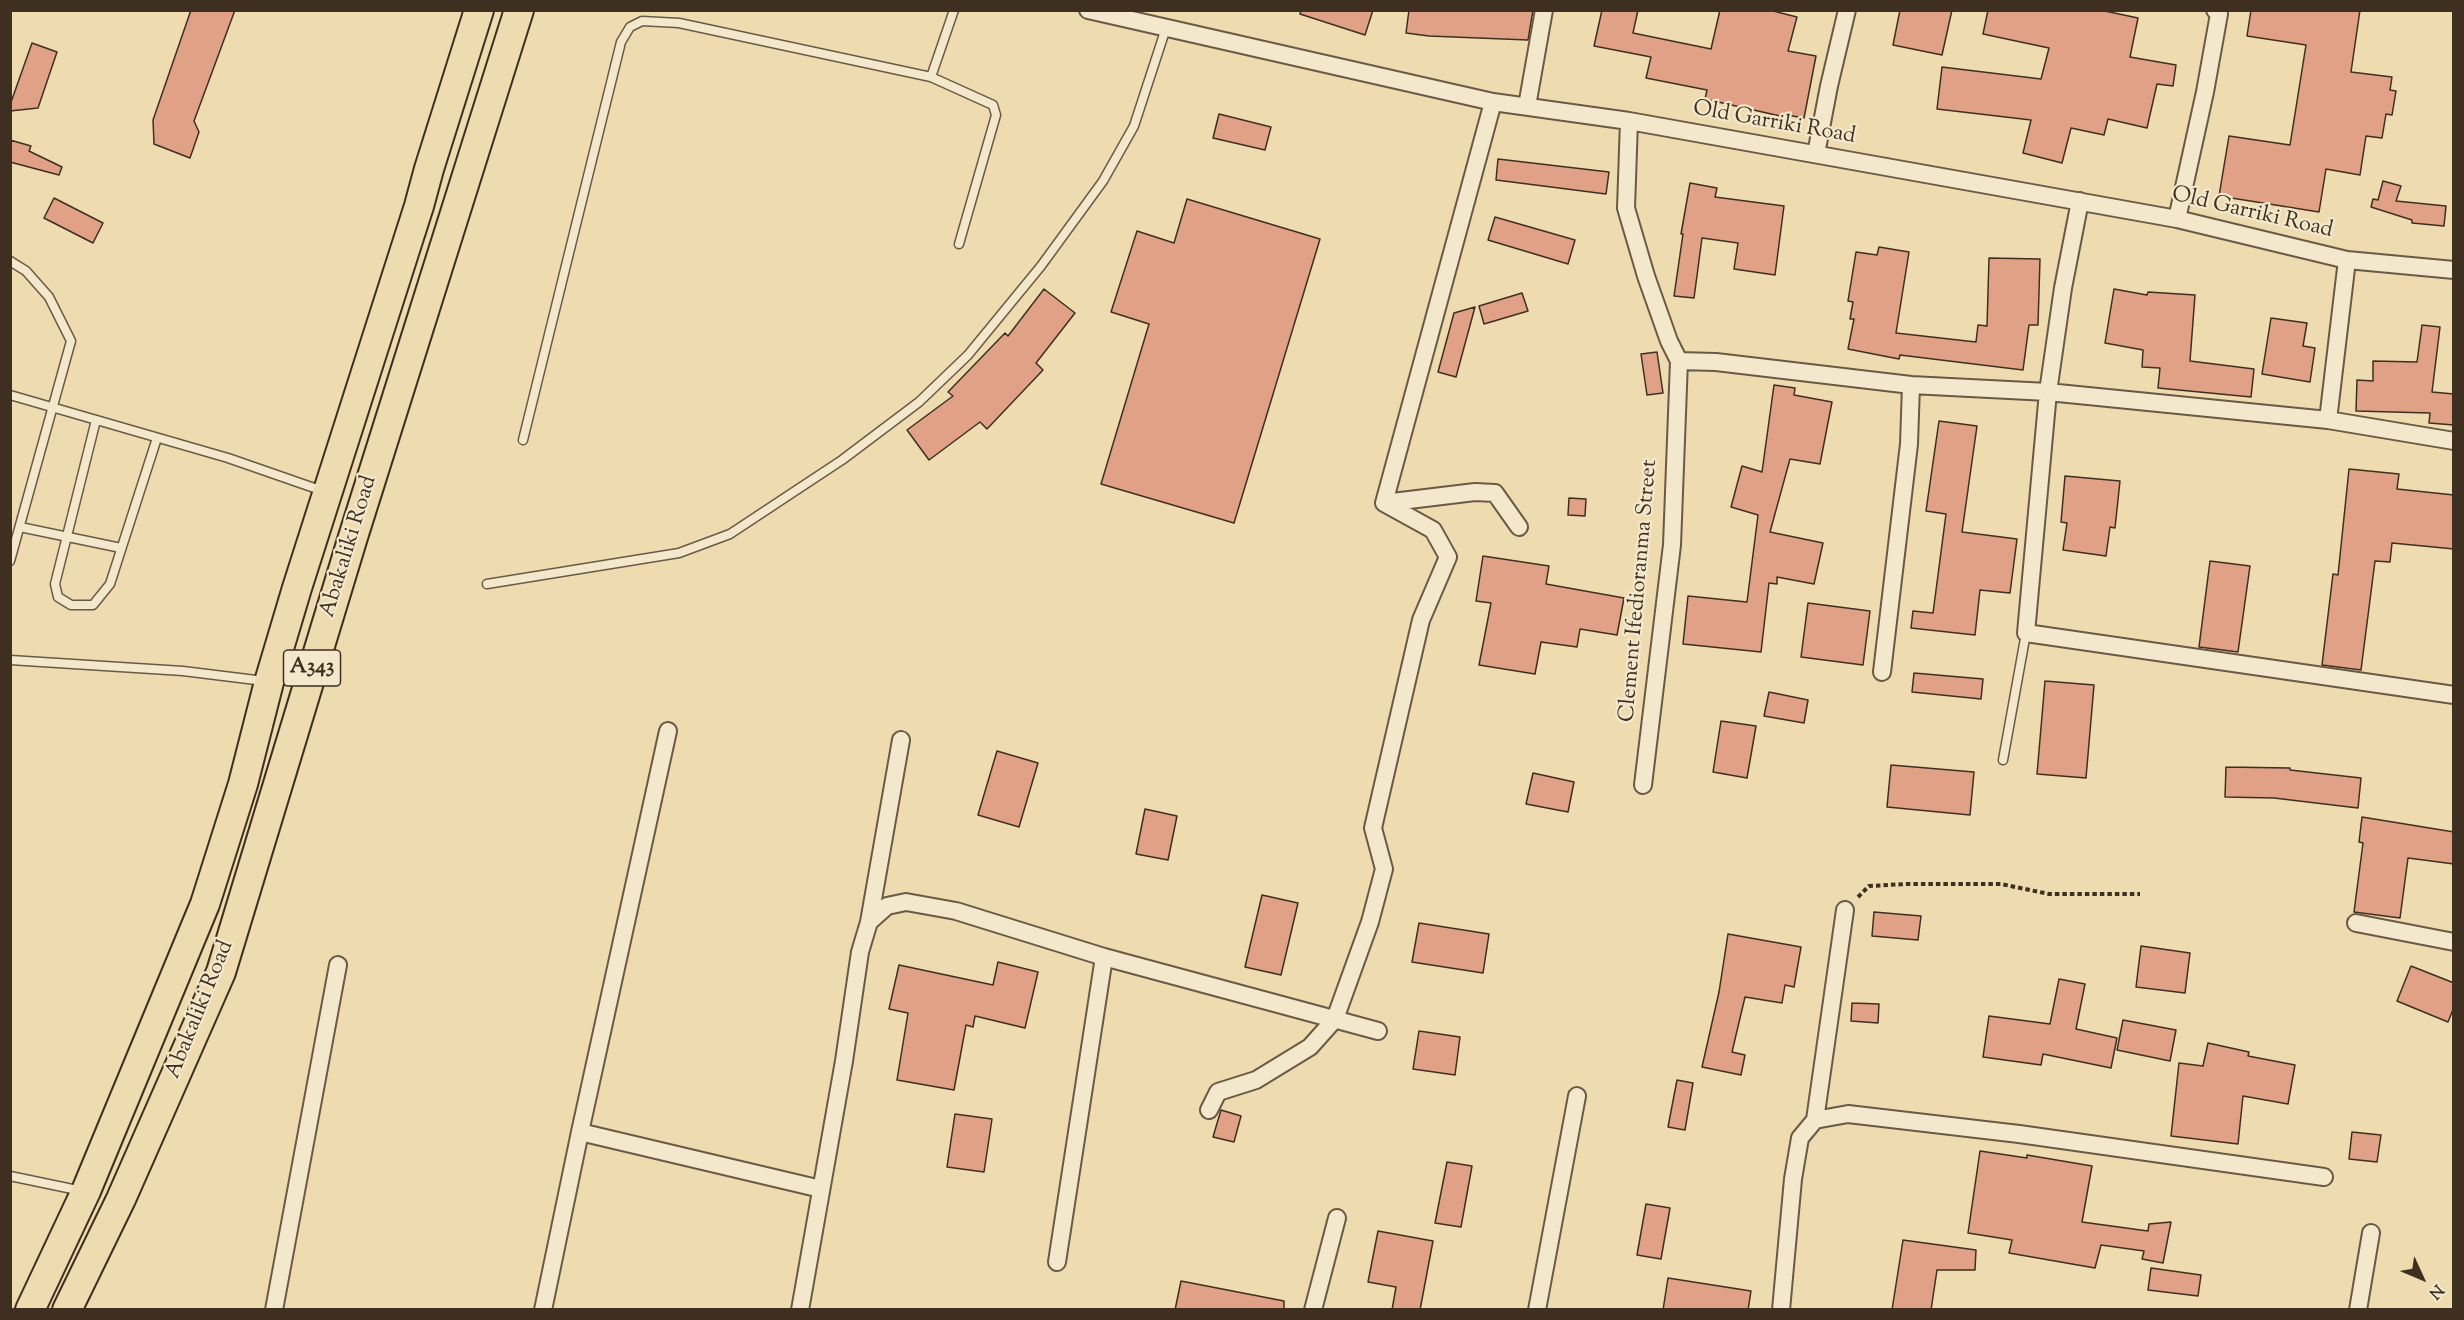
<!DOCTYPE html>
<style>
body{margin:0}
#map{position:relative;width:2464px;height:1320px;overflow:hidden;background:#eedcb0;font-family:"Sorts Mill Goudy",serif}
canvas{display:block}
.frame{position:absolute;inset:0;border:12px solid #3e2f21;pointer-events:none}
.north{position:absolute;left:2392px;top:1248px;width:60px;height:60px;-webkit-text-stroke:4px #f4e8cc;paint-order:stroke;rotate:134deg;font-size:16px;font-weight:700;line-height:24px;text-align:center;color:#3e2f21}
.north::after{content:'';display:block;margin:auto;width:21px;height:27px;background:#3e2f21;clip-path:polygon(50% 0,100% 100%,50% 72%,0 100%)}
</style>
<div id="map">
<canvas width="2464" height="1320"></canvas>
<div class="frame"></div>
<div class="north">N</div>
</div>
<script>
const ctx = document.querySelector('canvas').getContext('2d');
ctx.lineJoin = 'round';
function paint(path, color) { ctx.fillStyle = color; ctx.fill(path, 'evenodd'); }
const toPath = rows => new Path2D(rows.map(r => 'M' + r).join(''));
function strokePath(path, color, width, dash) { ctx.strokeStyle = color; ctx.lineWidth = width; ctx.lineCap = dash ? 'butt' : 'round'; ctx.setLineDash(dash || []); ctx.stroke(path); }
function drawText(font, color, halo, rows, align = 'center') {
  ctx.font = font + ' "Sorts Mill Goudy",serif'; ctx.lineWidth = 4.5; ctx.setLineDash([]); ctx.textBaseline = 'middle'; ctx.strokeStyle = halo; ctx.fillStyle = color; for (const [text, x, y, turn = 0] of rows) {
    ctx.save(); ctx.translate(x, y); ctx.rotate((+turn || 0) * Math.PI / 180); ctx.textAlign = isNaN(turn) ? turn : align; if (halo) ctx.strokeText(text, 0, 0); ctx.fillText(text, 0, 0); ctx.restore();
  }
}
const building = toPath([
 [191,10,235,10,194,121,199,132,190,158,154,144,153,120,191,10],
 [1301,10,1373,10,1365,35,1300,14,1301,10],
 [1409,10,1533,10,1528,40,1429,36,1406,33,1409,10],
 [1602,10,1638,10,1633,33,1711,49,1720,10,1769,10,1797,17,1788,51,1816,56,1804,118,1781,114,1780,116,1705,99,1707,90,1646,78,1651,57,1594,46,1602,10],
 [1900,10,1952,10,1942,55,1893,45,1900,10],
 [1988,10,2100,10,2138,18,2130,57,2176,65,2173,86,2157,84,2147,128,2108,119,2104,135,2071,128,2062,163,2023,153,2031,120,1937,109,1942,67,2041,79,2049,48,1983,34,1988,10],
 [2251,10,2360,10,2351,72,2392,77,2390,90,2396,91,2392,115,2386,114,2382,138,2366,136,2360,175,2326,169,2319,212,2219,196,2229,136,2290,145,2306,45,2247,36,2251,10],
 [32,43,57,52,38,108,10,111,10,105,32,43],
 [1219,114,1271,127,1265,150,1213,138,1219,114],
 [10,140,31,146,29,151,62,167,59,175,10,162,10,140],
 [1498,159,1609,172,1606,194,1496,180,1498,159],
 [2383,181,2401,186,2396,201,2446,206,2444,226,2412,223,2412,220,2371,207,2373,199,2378,200,2383,181],
 [1690,183,1717,188,1715,197,1784,206,1775,275,1734,269,1738,243,1702,238,1694,298,1674,296,1683,234,1681,234,1690,183],
 [54,198,103,223,93,243,44,218,54,198],
 [1187,199,1320,239,1234,523,1101,484,1149,324,1111,312,1137,231,1174,243,1187,199],
 [1495,217,1575,240,1568,264,1488,240,1495,217],
 [1879,247,1909,252,1896,333,1976,342,1978,325,1987,326,1989,258,2040,259,2038,325,2029,325,2023,370,1900,355,1899,359,1848,349,1854,319,1850,319,1853,302,1848,301,1856,252,1877,255,1879,247],
 [1044,289,1075,313,1036,363,1043,370,987,429,980,422,929,460,907,430,953,396,948,392,1005,333,1008,336,1044,289],
 [2114,289,2147,295,2148,292,2195,295,2190,361,2254,369,2251,397,2158,388,2160,368,2142,367,2143,350,2105,343,2114,289],
 [1522,293,1528,311,1484,324,1479,306,1522,293],
 [1475,307,1456,377,1438,372,1454,313,1475,307],
 [2271,318,2307,323,2303,346,2315,348,2310,382,2262,374,2271,318],
 [2422,325,2440,327,2432,392,2454,394,2454,425,2429,423,2430,413,2356,411,2357,380,2373,381,2373,361,2417,362,2422,325],
 [1657,352,1663,393,1647,395,1641,354,1657,352],
 [1774,385,1795,388,1794,395,1832,402,1820,464,1790,459,1770,532,1823,543,1814,584,1777,577,1777,584,1769,583,1761,652,1683,644,1688,596,1747,602,1758,515,1731,507,1742,466,1762,472,1774,385],
 [1939,421,1977,426,1962,532,2017,539,2010,593,1980,590,1975,635,1911,628,1913,611,1933,613,1946,514,1926,511,1939,421],
 [2349,469,2399,474,2397,489,2454,495,2454,549,2392,543,2390,562,2375,561,2361,670,2322,665,2333,574,2338,575,2349,469],
 [2065,476,2120,481,2115,528,2110,527,2106,556,2063,550,2067,523,2061,522,2065,476],
 [1569,498,1586,499,1585,516,1568,515,1569,498],
 [1483,556,1549,566,1546,584,1624,598,1617,635,1580,629,1577,647,1541,642,1535,674,1479,665,1491,603,1476,601,1483,556],
 [2210,561,2250,566,2238,652,2199,647,2210,561],
 [1808,603,1870,611,1863,665,1801,657,1808,603],
 [1914,673,1983,679,1981,699,1912,692,1914,673],
 [2045,681,2094,685,2086,778,2037,774,2045,681],
 [1769,692,1808,700,1804,723,1764,716,1769,692],
 [1721,721,1756,726,1747,778,1713,772,1721,721],
 [997,751,1038,763,1019,827,978,815,997,751],
 [1891,765,1974,772,1970,815,1887,807,1891,765],
 [2226,767,2290,768,2290,770,2361,778,2358,808,2274,798,2225,797,2226,767],
 [1533,773,1574,782,1568,812,1526,804,1533,773],
 [1145,809,1177,816,1168,860,1136,854,1145,809],
 [2362,817,2454,832,2454,864,2408,858,2400,918,2354,912,2363,843,2359,842,2362,817],
 [1262,895,1298,903,1281,975,1245,967,1262,895],
 [1874,912,1921,916,1918,940,1872,936,1874,912],
 [1419,923,1489,934,1483,973,1412,962,1419,923],
 [1728,934,1801,947,1794,987,1785,985,1782,1003,1745,997,1732,1052,1745,1055,1741,1075,1702,1067,1719,992,1728,934],
 [2141,946,2190,953,2185,993,2136,987,2141,946],
 [998,962,1038,972,1025,1028,975,1016,973,1027,966,1025,954,1090,897,1080,908,1013,889,1009,899,965,993,985,998,962],
 [2411,966,2454,983,2454,1007,2448,1022,2397,1001,2411,966],
 [2059,979,2085,984,2076,1029,2117,1038,2111,1068,2043,1054,2041,1065,1983,1057,1989,1016,2050,1024,2059,979],
 [1852,1003,1879,1004,1878,1023,1851,1021,1852,1003],
 [2123,1020,2176,1030,2170,1061,2117,1050,2123,1020],
 [1419,1031,1460,1037,1455,1075,1413,1069,1419,1031],
 [2208,1043,2249,1052,2248,1056,2295,1065,2288,1104,2243,1096,2238,1144,2171,1136,2179,1063,2203,1066,2208,1043],
 [1677,1080,1693,1083,1685,1130,1668,1127,1677,1080],
 [1221,1110,1241,1116,1234,1142,1213,1137,1221,1110],
 [955,1114,992,1119,984,1172,947,1167,955,1114],
 [2352,1132,2381,1135,2377,1162,2349,1159,2352,1132],
 [1980,1151,2027,1158,2027,1155,2092,1166,2082,1222,2148,1231,2149,1224,2171,1222,2163,1263,2142,1259,2144,1251,2101,1245,2095,1268,2009,1253,2012,1240,1968,1233,1980,1151],
 [1447,1162,1472,1166,1461,1227,1435,1223,1447,1162],
 [1646,1204,1670,1208,1661,1259,1637,1255,1646,1204],
 [1378,1231,1433,1241,1420,1310,1392,1310,1396,1287,1368,1282,1378,1231],
 [1903,1240,1976,1250,1975,1270,1937,1270,1931,1310,1892,1310,1903,1240],
 [2151,1268,2201,1275,2198,1296,2148,1290,2151,1268],
 [1668,1278,1751,1291,1748,1310,1663,1310,1668,1278],
 [1181,1281,1284,1301,1284,1310,1175,1310,1181,1281]
]);
const path = toPath([
 [1858,897,1869,886,1907,884,2001,884,2049,894,2140,894]
]);
const service = toPath([
 [931,77,954,10],
 [10,261,26,271,49,297,71,341,10,561],
 [10,395,228,458,323,491],
 [96,420,55,584,58,597,71,605,93,605,110,584,157,438],
 [523,440,621,42,630,27,642,21,679,23,931,77,993,105,996,115,959,244],
 [20,527,121,548],
 [487,584,679,553,730,534,842,460,919,402,968,355,1041,266,1103,181,1134,126,1166,28],
 [10,660,183,671,264,681],
 [2003,760,2026,633],
 [10,1176,82,1191]
]);
const minor = toPath([
 [1088,10,1493,102,1629,121,2177,219,2347,260,2454,270],
 [1527,106,1544,10],
 [1629,121,1626,208,1646,276,1669,341,1679,361,1672,545,1643,785],
 [1816,154,1829,86,1847,10],
 [2080,201,2063,288,2048,392,2026,633,2454,695],
 [2177,219,2205,92,2219,14,2215,10],
 [1679,361,1716,362,1911,385,2048,392,2328,420,2454,441],
 [2328,420,2347,260],
 [1384,503,1493,102],
 [1882,672,1909,444,1911,385],
 [869,922,901,740],
 [2356,923,2454,942],
 [1209,1110,1218,1092,1256,1080,1310,1047,1335,1019,1370,922,1384,869,1373,828,1421,620,1448,557,1433,530,1384,503,1475,492,1495,493,1519,527],
 [1815,1120,1845,910],
 [580,1132,821,1189],
 [1057,1262,1104,957],
 [274,1310,338,965],
 [543,1310,580,1132,668,731],
 [800,1310,844,1061,860,952,869,922,887,906,906,902,956,911,1104,957,1378,1031],
 [1313,1310,1337,1218],
 [1537,1310,1577,1096],
 [1781,1310,1793,1179,1800,1138,1815,1120,1848,1114,2019,1134,2324,1177],
 [2358,1310,2371,1233]
]);
const trunk = toPath([
 [30,1310,86,1191,205,904,243,784,269,682,297,588,419,206,429,169,479,10],
 [67,1310,121,1199,221,972,353,537,519,10]
]);
const shields = [
 [312,668,57]
];
const shieldNames = [
 ["A343",312,668]
];
const streetNames = [
 ["Old Garriki Road",1774,124,10],
 ["Old Garriki Road",2252,214,13],
 ["Abakaliki Road",350,547,-73],
 ["Clement Ifedioranma Street",1640,591,-85],
 ["Abakaliki Road",201,1010,-68]
];
paint(building, '#e0a187');
strokePath(building, '#3e2f21', 1.5);
strokePath(service, '#6a5a45', 11);
strokePath(minor, '#6a5a45', 20);
strokePath(trunk, '#3e2f21', 32);
strokePath(path, '#3e2f21', 4, [4.5, 3]);
strokePath(service, '#f4e8cc', 8);
strokePath(minor, '#f4e8cc', 16);
strokePath(trunk, '#eedcb0', 28);
for (const [x, y, w] of shields) { const box = new Path2D(); box.roundRect(x - w / 2, y - 18, w, 36, 4.5); ctx.fillStyle = '#f4e8cc'; ctx.fill(box); strokePath(box, '#3e2f21', 1.5); }
drawText('bold 21px', '#3e2f21', null, shieldNames);
drawText('22px', '#3e2f21', '#f4e8cc', streetNames);
</script>
